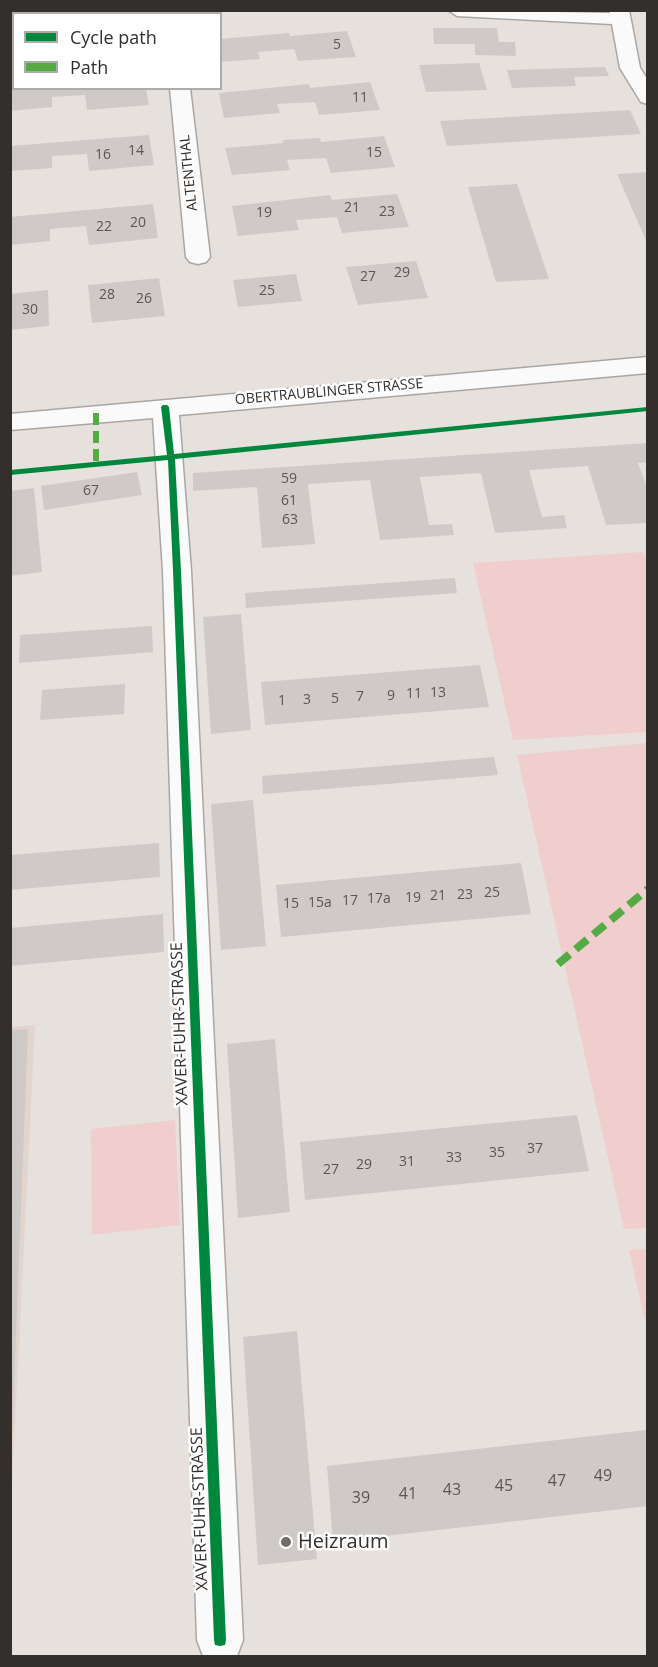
<!DOCTYPE html>
<style>
body{margin:0}
#map{position:relative;width:658px;height:1667px;overflow:hidden;background:#e7e1dd;font-family:"Open Sans",sans-serif}
canvas{display:block}
.frame{position:absolute;inset:0;border:12px solid #332f2c;pointer-events:none}
.legend{position:absolute;left:12px;top:12px;width:210px;height:78px;box-sizing:border-box;background:#fff;border:2px solid #adacab;margin:0;padding:8px 10px;list-style:none;font-size:18px;color:#332f2c}
.legend li{display:flex;align-items:center;gap:12px;height:30px}
.legend b{width:30px;border:2px solid #adacab}
</style>
<div id="map">
<canvas width="658" height="1667"></canvas>
<div class="frame"></div>
<ul class="legend">
<li><b style="height:8px;background:#00873e"></b>Cycle path</li>
<li><b style="height:8px;background:#54ab44"></b>Path</li>
</ul>
</div>
<script>
const ctx = document.querySelector('canvas').getContext('2d');
ctx.lineJoin = 'round';
function paint(path, color) { ctx.fillStyle = color; ctx.fill(path, 'evenodd'); }
const toPath = rows => new Path2D(rows.map(r => 'M' + r).join(''));
function strokePath(path, color, width, dash) { ctx.strokeStyle = color; ctx.lineWidth = width; ctx.lineCap = dash ? 'butt' : 'round'; ctx.setLineDash(dash || []); ctx.stroke(path); }
function drawText(font, color, halo, rows, align = 'center') {
  ctx.font = font + ' "Open Sans",sans-serif'; ctx.lineWidth = 5; ctx.setLineDash([]); ctx.textBaseline = 'middle'; ctx.strokeStyle = halo; ctx.fillStyle = color; for (const [text, x, y, turn = 0] of rows) {
    ctx.save(); ctx.translate(x, y); ctx.rotate((+turn || 0) * Math.PI / 180); ctx.textAlign = isNaN(turn) ? turn : align; if (halo) ctx.strokeText(text, 0, 0); ctx.fillText(text, 0, 0); ctx.restore();
  }
}
const built = toPath([
 [35,1025,11,1506,11,1027]
]);
const green = toPath([
 [643,552,648,559,647,732,513,740,473,563],
 [647,743,648,1228,624,1229,517,755],
 [175,1120,180,1225,92,1235,91,1129],
 [647,1249,648,1249,647,1330,629,1250]
]);
const building = toPath([
 [433,28,497,28,499,42,515,42,516,56,475,55,475,44,434,44],
 [347,31,356,57,298,61,294,49,258,52,260,59,220,62,220,39,289,33,290,36],
 [479,63,487,90,426,92,419,65],
 [605,67,609,76,574,77,576,86,512,88,507,70],
 [370,82,380,110,319,115,315,102,277,104,280,113,224,118,219,93,309,84,310,88],
 [10,88,146,88,149,105,87,110,85,95,52,97,52,107,10,111],
 [630,110,641,134,447,146,440,121],
 [149,135,154,165,89,171,87,154,52,156,52,168,10,171,10,146],
 [384,136,395,167,331,173,326,158,287,160,290,170,232,175,225,148,283,143,283,140,320,138,321,142],
 [648,172,648,245,617,174],
 [517,184,549,279,496,282,468,187],
 [397,194,409,227,342,233,337,217,296,220,299,230,238,236,232,206,330,195,332,200],
 [153,204,158,238,89,245,86,226,50,229,50,241,10,245,10,217],
 [416,261,428,298,358,305,346,267],
 [296,274,302,301,238,307,233,280],
 [159,278,165,316,92,323,88,285],
 [48,290,49,326,10,330,10,294],
 [648,443,648,462,638,463,648,490,648,523,606,525,588,466,529,470,542,517,564,515,567,528,495,533,481,473,420,477,429,525,452,524,454,535,380,540,370,480,308,484,315,544,262,548,257,487,193,491,193,473],
 [137,472,142,495,44,510,41,486],
 [34,488,42,572,10,576,10,491],
 [455,578,457,593,246,608,245,593],
 [241,614,251,730,211,734,203,617],
 [152,626,153,652,19,663,20,635],
 [480,665,489,707,265,725,261,682],
 [125,684,124,714,40,720,42,690],
 [494,757,498,775,263,794,262,776],
 [253,800,266,946,221,950,211,804],
 [159,843,160,877,10,890,10,855],
 [521,863,531,914,281,937,276,885],
 [163,914,164,952,10,966,10,928],
 [28,1029,12,1439,10,1439,10,1030],
 [275,1039,290,1212,238,1218,227,1044],
 [577,1115,589,1171,305,1200,300,1142],
 [297,1331,317,1559,258,1565,243,1337],
 [646,1430,648,1506,333,1542,327,1466]
]);
const minor = toPath([
 [162,10,181,10,181,14,162,14,162,10],
 [448,10,610,13,610,10,629,10,640,68,648,80,648,104,641,102,620,68,612,24,457,16,448,10],
 [170,88,190,88,210,257,206,262,198,264,190,262,186,257,170,88],
 [648,357,648,373,179,415,191,571,243,1640,237,1656,203,1656,197,1640,163,571,153,418,10,430,10,414,648,357]
]);
const quietFar1 = toPath([
 [96,413,96,464]
]);
const quiet = toPath([
 [558,964,648,889]
]);
const cycleway = toPath([
 [163,405,167,405,169,407,174,454,648,407,648,411,175,459,181,571,226,1640,225,1645,220,1646,215,1645,214,1640,173,571,168,460,10,475,10,470,167,455,161,407,163,405]
]);
const markers = [
 [286,1542,6,"#726d6a"]
];
const numberNames = [
 ["5",337,45],
 ["11",360,98],
 ["14",136,151],
 ["15",374,153],
 ["16",103,155],
 ["21",352,208],
 ["23",387,212],
 ["19",264,213],
 ["20",138,223],
 ["22",104,227],
 ["29",402,273],
 ["27",368,277],
 ["25",267,291],
 ["28",107,295],
 ["26",144,299],
 ["30",30,310],
 ["59",289,479],
 ["67",91,491],
 ["61",289,501],
 ["63",290,520],
 ["13",438,693],
 ["11",414,694],
 ["9",391,696],
 ["7",360,697],
 ["5",335,699],
 ["3",307,700],
 ["1",282,701],
 ["25",492,893],
 ["23",465,895],
 ["21",438,896],
 ["19",413,898],
 ["17a",379,899],
 ["17",350,901],
 ["15a",320,903],
 ["15",291,904],
 ["37",535,1149],
 ["35",497,1153],
 ["33",454,1158],
 ["31",407,1162],
 ["29",364,1165],
 ["27",331,1170]
];
const farStreetnames = [
 ["ALTENTHAL",189,173,-96],
 ["OBERTRAUBLINGER STRASSE",329,392,-5]
];
const streetNames = [
 ["XAVER-FUHR-STRASSE",180,1024,-92],
 ["XAVER-FUHR-STRASSE",200,1509,-92]
];
const nearNumbernames = [
 ["49",603,1476],
 ["47",557,1481],
 ["45",504,1486],
 ["43",452,1490],
 ["41",408,1494],
 ["39",361,1498]
];
const nearPoinames = [
 ["Heizraum",298,1542]
];
paint(built, '#e2d5cd');
paint(green, '#efcecd');
paint(building, '#cfcac8');
strokePath(minor, '#aaa6a3', 3);
paint(minor, '#fbfafa');
strokePath(quietFar1, '#54ab44', 6, [12, 6]);
strokePath(quiet, '#54ab44', 8, [15, 8]);
paint(cycleway, '#00873e');
for (const [x, y, r, color] of markers) { const dot = new Path2D(); dot.arc(x, y, r, 0, 2 * Math.PI); ctx.fillStyle = color; ctx.fill(dot); strokePath(dot, '#fff', 2); }
drawText('14px', '#5a5653', null, numberNames);
drawText('14px', '#332f2c', '#fff', farStreetnames);
drawText('16px', '#332f2c', '#fff', streetNames);
drawText('16px', '#5a5653', null, nearNumbernames);
drawText('20px', '#332f2c', '#fff', nearPoinames, 'left');
</script>
